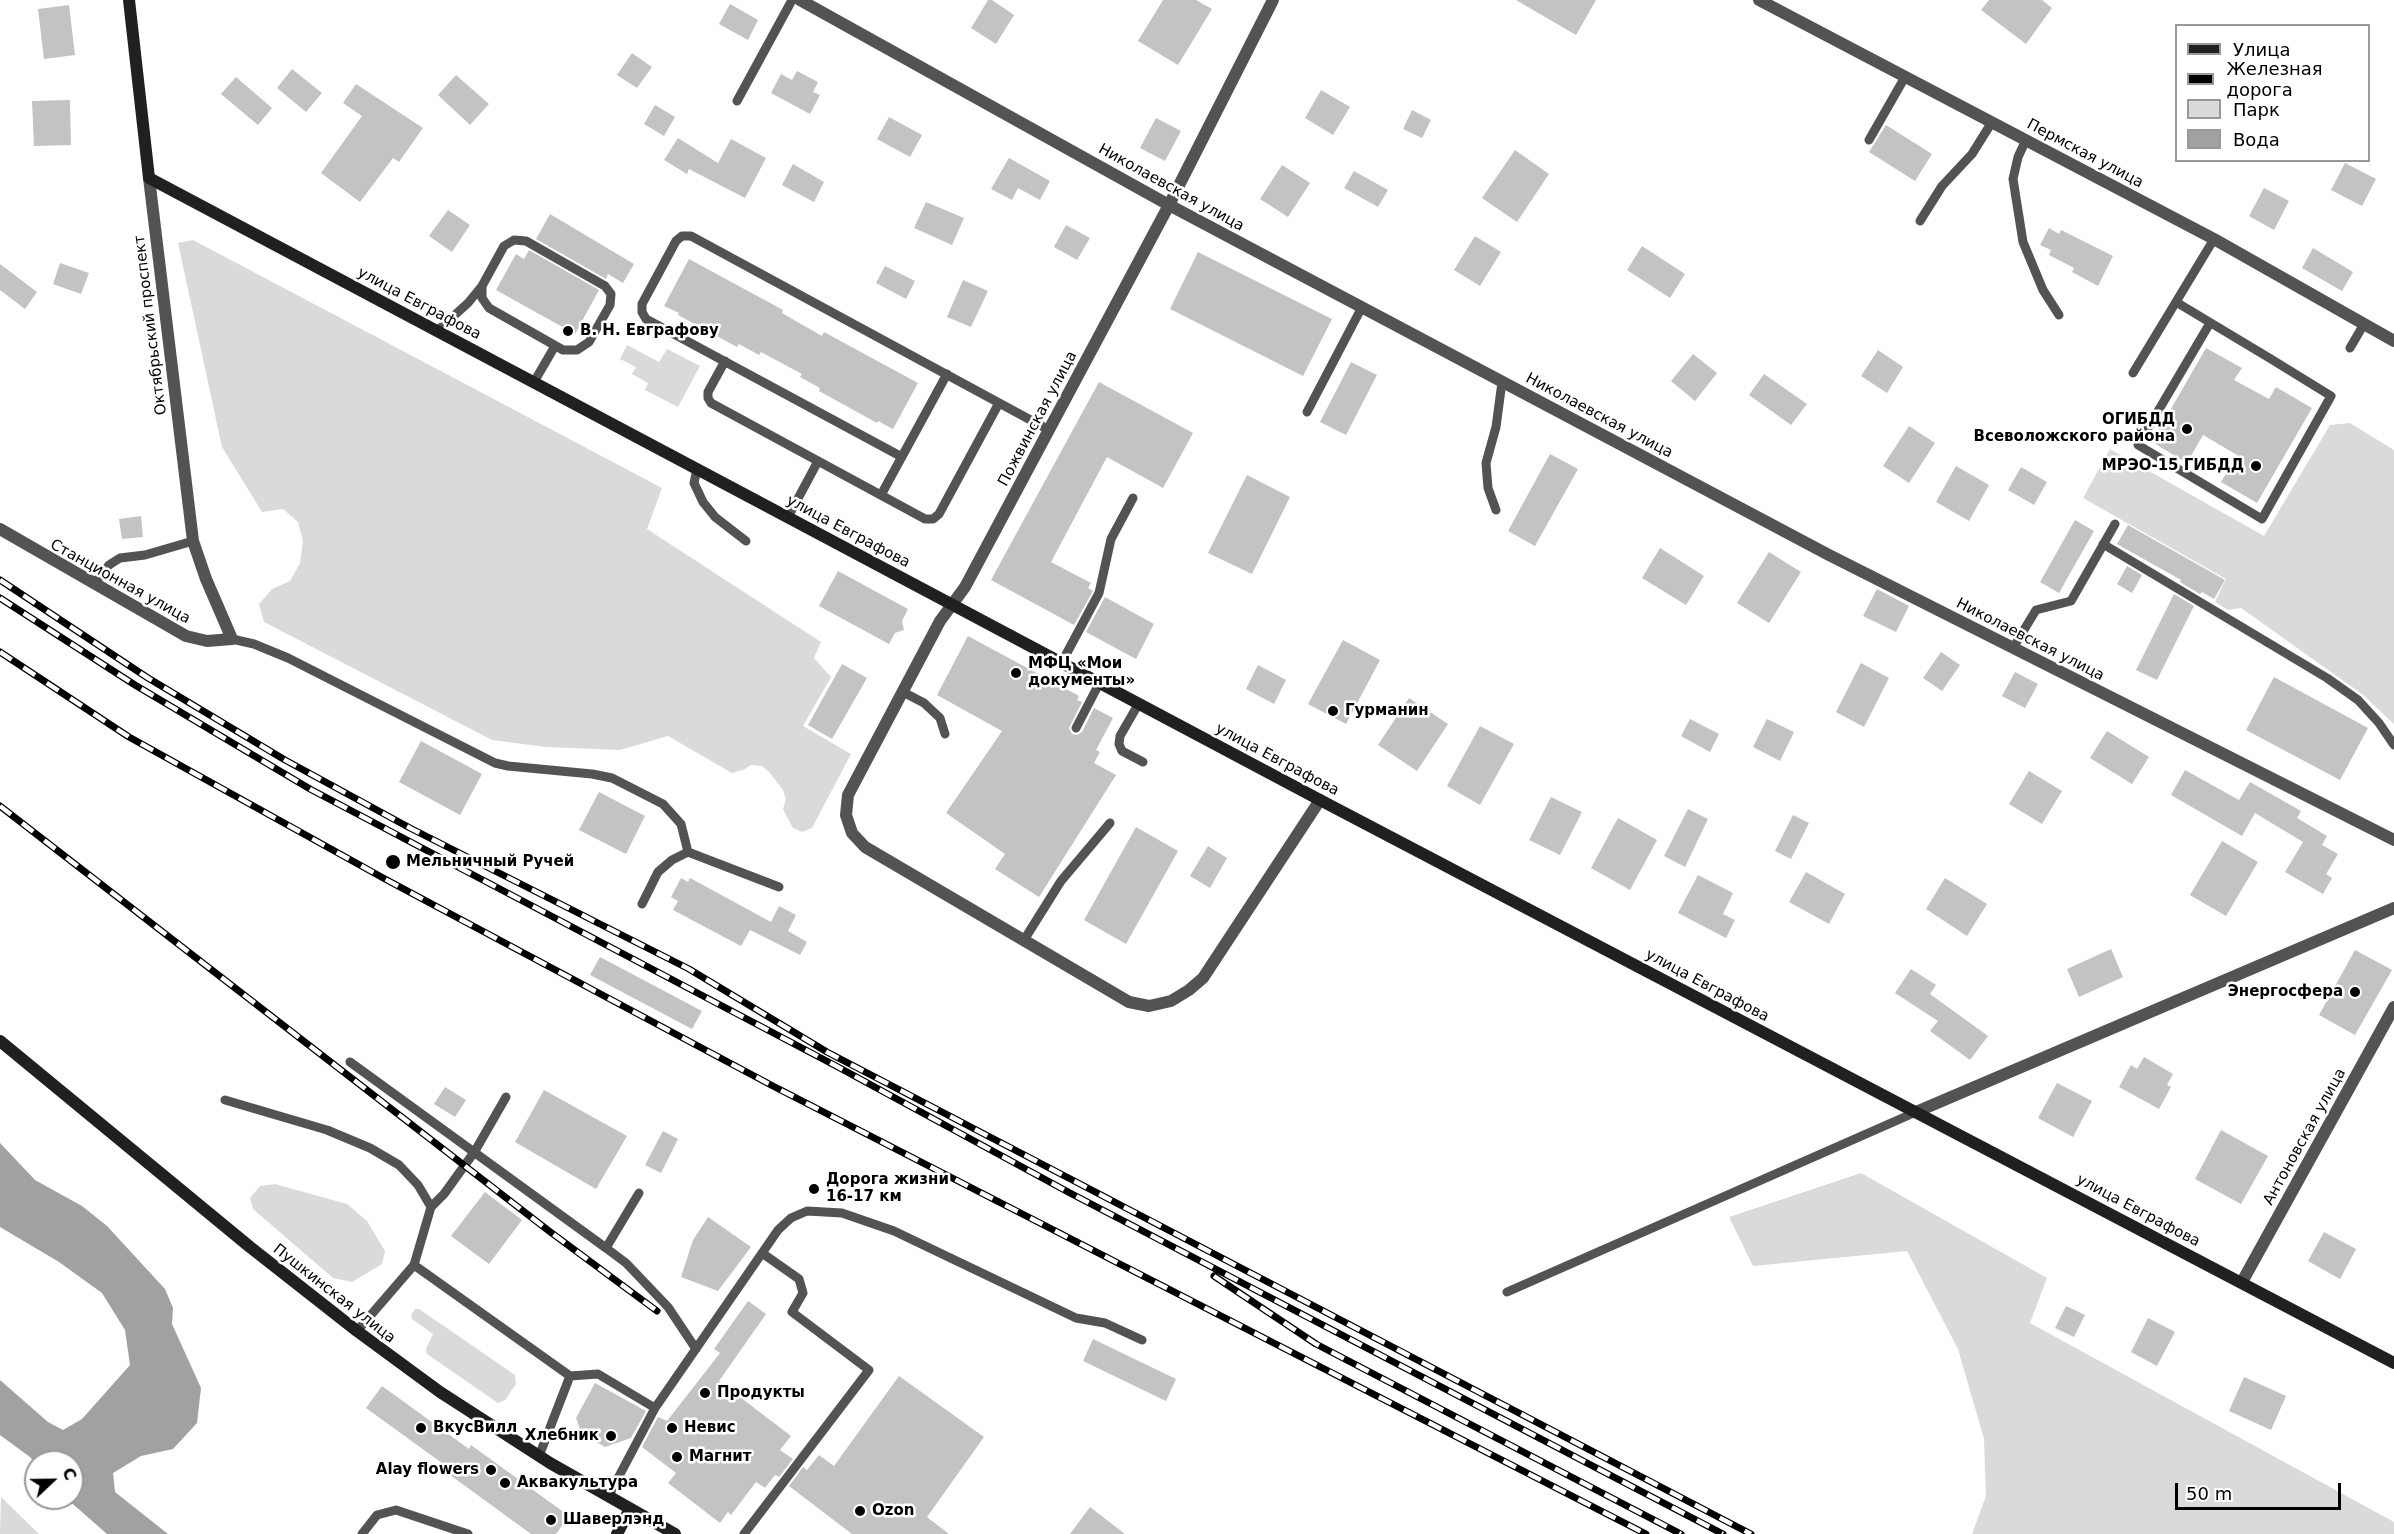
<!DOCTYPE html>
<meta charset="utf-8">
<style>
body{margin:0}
#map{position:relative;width:2394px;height:1534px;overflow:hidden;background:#fff;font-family:"DejaVu Sans",sans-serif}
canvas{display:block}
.legend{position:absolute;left:2175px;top:24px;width:195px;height:138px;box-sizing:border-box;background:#fff;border:2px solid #999;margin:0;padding:8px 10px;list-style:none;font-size:18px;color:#000}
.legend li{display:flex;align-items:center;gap:12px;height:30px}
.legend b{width:30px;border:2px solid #999}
.north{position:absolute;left:24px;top:1450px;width:60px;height:60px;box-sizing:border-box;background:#fff;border:2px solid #999;border-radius:50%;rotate:68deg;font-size:16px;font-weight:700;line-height:24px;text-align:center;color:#000}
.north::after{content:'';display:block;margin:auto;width:21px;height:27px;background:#000;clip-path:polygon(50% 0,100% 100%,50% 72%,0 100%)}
.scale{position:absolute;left:2175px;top:1483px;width:166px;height:27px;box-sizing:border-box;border:3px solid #000;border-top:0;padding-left:8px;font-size:18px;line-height:21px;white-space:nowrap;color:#000;-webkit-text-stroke:4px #fff;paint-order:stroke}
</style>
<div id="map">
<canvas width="2394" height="1534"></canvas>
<ul class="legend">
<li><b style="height:8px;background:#202020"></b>Улица</li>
<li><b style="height:8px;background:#000"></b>Железная дорога</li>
<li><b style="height:16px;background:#dadada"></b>Парк</li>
<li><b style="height:16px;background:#a1a1a1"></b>Вода</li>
</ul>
<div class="north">С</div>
<div class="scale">50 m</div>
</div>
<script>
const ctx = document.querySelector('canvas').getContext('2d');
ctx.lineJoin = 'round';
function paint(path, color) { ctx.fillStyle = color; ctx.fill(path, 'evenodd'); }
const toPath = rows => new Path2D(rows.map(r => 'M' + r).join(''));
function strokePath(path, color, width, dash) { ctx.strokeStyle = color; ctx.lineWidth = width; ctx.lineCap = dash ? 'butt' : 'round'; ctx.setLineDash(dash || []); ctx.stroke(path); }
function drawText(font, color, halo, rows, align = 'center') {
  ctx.font = font + ' "DejaVu Sans",sans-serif'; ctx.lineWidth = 5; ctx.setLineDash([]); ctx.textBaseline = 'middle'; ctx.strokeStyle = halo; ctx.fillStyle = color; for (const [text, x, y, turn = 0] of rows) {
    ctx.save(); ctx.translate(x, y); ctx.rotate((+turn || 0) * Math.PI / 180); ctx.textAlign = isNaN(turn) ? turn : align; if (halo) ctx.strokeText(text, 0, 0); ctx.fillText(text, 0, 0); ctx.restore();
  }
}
const green = toPath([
 [193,240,662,488,647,529,821,642,814,658,831,677,803,726,851,754,812,828,802,832,793,828,783,809,786,799,783,790,770,773,762,766,751,765,743,770,732,773,668,736,620,750,546,747,492,740,264,622,259,604,272,589,290,581,300,563,303,541,298,522,283,509,262,512,222,447,178,243],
 [627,345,659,362,667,349,700,366,678,407,645,390,648,383,632,374,636,367,620,359],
 [2350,423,2394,450,2394,724,2362,694,2241,608,2228,610,2215,602,2226,579,2083,498,2110,449,2264,536,2330,425],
 [1861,1173,2047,1278,2030,1323,2394,1522,2394,1534,1972,1534,1986,1496,1984,1439,1958,1349,1907,1251,1753,1266,1729,1217],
 [275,1184,347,1204,367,1221,385,1251,382,1264,352,1282,333,1278,253,1209,250,1198,260,1186],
 [415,1309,419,1309,515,1375,516,1384,505,1400,498,1403,427,1354,426,1349,433,1334,412,1319,411,1315],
 [1,1497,39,1534,0,1534]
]);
const water = toPath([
 [0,1143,35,1180,82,1206,107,1226,165,1289,173,1308,172,1324,201,1388,197,1423,173,1449,141,1456,113,1473,115,1492,168,1534,107,1534,66,1498,72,1498,72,1462,36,1462,36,1464,30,1457,0,1435,0,1380,48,1422,63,1430,82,1419,130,1365,125,1330,102,1293,59,1262,0,1227]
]);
const building = toPath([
 [988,0,992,0,1014,15,996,44,971,28],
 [1163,0,1196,0,1212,9,1178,65,1138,41],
 [1516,0,1596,0,1576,35],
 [1989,0,2042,0,2052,8,2026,44,1981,10],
 [730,4,758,20,748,40,719,24],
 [69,5,75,55,44,59,38,9],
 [632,53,652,67,637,88,617,75],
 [292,69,322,93,306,112,277,88],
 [797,71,818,82,813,92,820,95,810,114,771,93,781,74,792,80],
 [456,75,489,104,470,125,438,95],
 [236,77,272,108,258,125,221,94],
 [356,84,423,128,399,162,393,158,360,202,321,173,362,116,343,103],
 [1321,90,1350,107,1333,135,1305,118],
 [70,100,71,145,34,146,32,101],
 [655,105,675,117,664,136,644,124],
 [1412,110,1431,120,1422,138,1403,129],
 [889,117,922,135,910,157,877,139],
 [1156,118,1181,131,1165,161,1140,148],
 [1886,125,1932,154,1915,181,1869,152],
 [678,138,718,163,731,139,766,158,745,198,689,169,687,174,664,160],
 [1515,150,1549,174,1517,222,1482,198],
 [1009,158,1050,181,1040,200,1018,188,1012,200,991,189],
 [2345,163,2376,179,2362,206,2331,190],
 [793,164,824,182,814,202,782,185],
 [1282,165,1310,183,1288,217,1260,199],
 [1354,171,1388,190,1378,207,1344,188],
 [2264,188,2289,201,2274,230,2249,216],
 [926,202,964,218,952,245,914,228],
 [448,210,470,225,452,252,429,236],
 [550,214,634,264,623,283,608,274,606,279,536,239],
 [1066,225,1090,238,1077,260,1054,247],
 [2049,228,2059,234,2061,230,2113,256,2098,286,2072,272,2074,268,2049,255,2051,250,2040,245],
 [1475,236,1501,252,1480,286,1454,270],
 [1642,246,1685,274,1670,298,1627,270],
 [2313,248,2353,272,2342,291,2302,268],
 [529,250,599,290,575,334,496,290,516,254,524,259],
 [1198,252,1332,319,1303,376,1170,309],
 [689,259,783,310,782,313,822,336,824,332,918,383,893,429,878,421,877,423,819,391,820,388,800,377,802,374,761,352,759,355,739,344,737,347,678,315,679,313,664,306],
 [60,263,89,273,81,294,53,284],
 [0,264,37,292,25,309,0,290],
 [885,266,915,281,906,299,876,283],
 [963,280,988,291,971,327,947,317],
 [2206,348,2242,368,2234,380,2269,399,2276,387,2312,408,2257,503,2221,482,2237,455,2203,435,2187,463,2152,442],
 [1878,350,1903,367,1887,393,1861,376],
 [1693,354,1717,373,1695,401,1671,381],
 [1351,362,1377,375,1346,435,1320,422],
 [1764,374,1807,404,1791,425,1749,395],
 [1099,382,1193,433,1163,488,1107,457,1051,562,1091,583,1088,588,1093,591,1074,625,991,580],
 [1909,426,1935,443,1909,483,1883,466],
 [1550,454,1578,469,1535,546,1508,531],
 [1956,466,1989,485,1969,521,1936,502],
 [2021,467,2047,482,2034,505,2008,490],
 [1247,475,1290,497,1252,574,1208,553],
 [141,516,143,537,122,539,119,519],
 [2075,520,2094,531,2059,593,2040,582],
 [2128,525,2225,580,2214,599,2202,592,2200,594,2180,582,2181,580,2117,544],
 [1660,548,1704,576,1686,605,1642,578],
 [1769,552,1801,572,1769,623,1737,603],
 [2127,566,2142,575,2132,593,2117,584],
 [838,571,908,609,902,621,904,630,895,633,889,644,819,606],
 [1877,589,1909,606,1896,632,1863,616],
 [2174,594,2194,606,2157,680,2136,670],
 [1105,597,1154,624,1136,659,1086,632],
 [968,636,1079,696,1077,700,1082,702,1069,728,1072,734,1077,735,1082,732,1094,708,1113,718,1096,750,1100,752,1094,763,1116,775,1039,897,995,869,1005,854,946,813,1002,731,937,695],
 [1343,640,1380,660,1346,724,1308,704],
 [1941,652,1960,665,1942,691,1923,678],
 [1861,663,1889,678,1864,727,1836,712],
 [842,664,867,678,832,739,808,725],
 [1258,665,1286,680,1274,704,1246,689],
 [2015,672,2038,684,2025,708,2002,696],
 [2274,677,2368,728,2340,780,2246,730],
 [1409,698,1448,724,1417,771,1378,745],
 [1690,719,1719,734,1710,752,1681,736],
 [1767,719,1794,732,1780,761,1753,747],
 [1480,726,1514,744,1480,805,1447,786],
 [2107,731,2149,757,2132,784,2090,758],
 [421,741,482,774,460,815,399,782],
 [2185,770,2239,800,2250,782,2301,811,2297,818,2327,836,2322,845,2338,854,2326,874,2332,878,2323,894,2285,872,2303,842,2255,813,2242,836,2171,795],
 [2029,771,2062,791,2042,824,2009,804],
 [599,792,645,816,626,854,579,830],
 [1551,797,1582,812,1560,855,1529,840],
 [1688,809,1708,819,1685,867,1664,856],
 [1793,815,1809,823,1791,859,1775,851],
 [1618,818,1657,840,1630,890,1591,868],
 [1136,827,1178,851,1126,944,1084,920],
 [2222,841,2258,862,2226,916,2190,895],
 [1208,846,1227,858,1210,888,1190,876],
 [1806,872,1845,894,1829,924,1789,902],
 [1698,875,1733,893,1723,914,1735,920,1726,938,1678,913],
 [681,878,688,882,690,878,771,922,779,906,796,915,788,931,807,942,800,955,750,930,741,946,673,910,678,901,671,897],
 [1945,878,1987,904,1967,936,1926,909],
 [2111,949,2123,977,2079,997,2067,969],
 [2355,950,2392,970,2355,1035,2319,1015],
 [600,957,702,1011,692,1029,590,975],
 [1911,969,1936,985,1930,994,1988,1036,1970,1060,1930,1031,1938,1021,1895,993],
 [2144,1057,2173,1074,2167,1085,2171,1087,2159,1109,2119,1087,2131,1065,2137,1069],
 [2057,1083,2092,1101,2073,1137,2038,1118],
 [445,1087,466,1100,455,1117,434,1104],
 [544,1090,627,1136,596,1189,515,1142],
 [2221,1130,2268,1156,2241,1204,2195,1179],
 [663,1131,678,1139,661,1173,645,1165],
 [485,1192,522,1220,489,1264,451,1236],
 [708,1217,751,1247,718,1291,681,1277,693,1240],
 [2324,1232,2356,1249,2340,1279,2308,1261],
 [748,1301,766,1314,719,1381,791,1436,780,1450,793,1459,779,1477,775,1475,765,1488,756,1482,731,1515,728,1512,720,1523,668,1483,676,1473,642,1447,658,1417,667,1421,720,1353,714,1349],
 [2066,1306,2085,1315,2074,1337,2055,1328],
 [2148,1318,2175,1332,2157,1366,2131,1352],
 [1093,1339,1176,1379,1166,1401,1083,1361],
 [899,1376,984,1437,927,1517,949,1534,852,1534,789,1486,803,1467,807,1470,819,1455,834,1466],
 [2244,1377,2286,1396,2271,1430,2229,1411],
 [595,1383,646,1411,631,1438,605,1447,582,1434,576,1418],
 [382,1386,469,1449,471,1445,569,1516,556,1534,531,1534,450,1475,453,1471,366,1408],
 [1090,1507,1125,1534,1070,1534]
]);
const lane = toPath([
 [737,101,792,0],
 [1869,140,1905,77],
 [2026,140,2018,157,2013,179,2023,242,2043,290,2059,315],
 [1920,221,1942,186,1972,154,1992,122],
 [514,240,526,241,605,286,611,294,610,305,589,342,577,350,563,350,489,308,482,298,482,286,504,246,514,240],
 [2176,302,2271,359,2331,396,2262,519,2138,445,2210,323],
 [437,331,468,303,482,286],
 [2350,348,2364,324],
 [725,361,708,392,708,398,711,403,925,519,933,519,939,514,999,403],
 [2133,373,2214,239],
 [534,382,555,346],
 [1307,412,1362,307],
 [902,457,646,319,642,312,642,304,676,241,682,236,691,236,1049,430],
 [697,469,694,483,703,502,715,517,746,541],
 [881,495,947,374],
 [1496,510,1488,488,1486,463,1496,427,1502,382],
 [788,517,818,461],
 [2103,544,2327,678,2358,700,2379,723,2394,745],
 [94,584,109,565,120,558,145,555,193,541],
 [232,639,254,644,288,658,495,763,508,766,592,774,612,778,663,804,681,824,688,852],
 [2013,648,2036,610,2071,601,2115,524],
 [1062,662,1099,593,1111,539,1133,498],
 [903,692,924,703,940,718,945,734],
 [1139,703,1120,736,1119,744,1122,751,1143,762],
 [1076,728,1100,682],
 [642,904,658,872,672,860,688,852,779,887],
 [1024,940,1061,881,1110,823],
 [350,1062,606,1248],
 [225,1100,327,1130,370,1148,399,1165,418,1185,431,1207,414,1265],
 [639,1193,606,1248,626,1263,668,1307,696,1349],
 [431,1207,444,1194,475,1151,506,1097],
 [1507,1292,1916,1112],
 [357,1331,414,1265,570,1376],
 [539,1456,570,1376,598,1374,655,1408],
 [608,1497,655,1408,778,1230,791,1218,807,1211,842,1213,894,1231,1076,1318,1105,1323,1142,1340],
 [362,1534,377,1515,396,1510,468,1534],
 [744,1534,869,1370,792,1312,803,1293,799,1279,762,1253]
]);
const street = toPath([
 [800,0,1169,205,1829,555,2394,840],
 [1273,0,1169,205,965,587,940,621,848,795,846,815,852,833,865,847,1129,1002,1149,1006,1171,1001,1189,990,1203,978,1320,800],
 [1759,0,2214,239,2394,341],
 [0,529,186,636,207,641,232,639,206,579,193,541,149,178],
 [1916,1112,2394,908],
 [2242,1282,2394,1007]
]);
const secondary = toPath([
 [129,0,149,178,1320,800,2394,1363],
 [0,1041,250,1247,357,1331,440,1392,550,1463,675,1534],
 [617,1534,630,1509]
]);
const rail = toPath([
 [0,580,148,678,285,760,410,828,689,969,827,1052,1751,1534],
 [0,598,135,685,310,789,838,1067,1070,1193,1723,1534],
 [0,652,129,737,385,879,771,1085,1646,1534],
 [0,806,549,1231,657,1311],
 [1214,1276,1316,1344,1681,1534]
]);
const markers = [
 [568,331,6,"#000"],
 [2187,429,6,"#000"],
 [2256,466,6,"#000"],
 [1016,673,6,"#000"],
 [1333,711,6,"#000"],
 [393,862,8,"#000"],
 [2355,992,6,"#000"],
 [814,1189,6,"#000"],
 [705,1393,6,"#000"],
 [421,1428,6,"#000"],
 [672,1428,6,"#000"],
 [611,1436,6,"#000"],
 [677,1457,6,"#000"],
 [491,1470,6,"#000"],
 [505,1483,6,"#000"],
 [860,1511,6,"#000"],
 [551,1520,6,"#000"]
];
const streetNames = [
 ["Пермская улица",2085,154,28],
 ["Николаевская улица",1171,188,29],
 ["улица Евграфова",419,304,28],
 ["Октябрьский проспект",151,325,-97],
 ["Николаевская улица",1599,416,28],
 ["Пожвинская улица",1038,419,-62],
 ["улица Евграфова",848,532,28],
 ["Станционная улица",120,582,29],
 ["Николаевская улица",2030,640,27],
 ["улица Евграфова",1277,760,28],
 ["улица Евграфова",1707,986,28],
 ["Антоновская улица",2305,1137,-61],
 ["улица Евграфова",2138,1211,28],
 ["Пушкинская улица",334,1294,38]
];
const poiNames = [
 ["В. Н. Евграфову",580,331],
 ["ОГИБДД",2175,420,"right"],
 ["Всеволожского района",2175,437,"right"],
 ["МРЭО-15 ГИБДД",2244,466,"right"],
 ["МФЦ «Мои",1028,664],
 ["документы»",1028,681],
 ["Гурманин",1345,711],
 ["Мельничный Ручей",406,862],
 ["Энергосфера",2343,992,"right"],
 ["Дорога жизни",826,1180],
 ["16-17 км",826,1197],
 ["Продукты",717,1393],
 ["ВкусВилл",433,1428],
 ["Невис",684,1428],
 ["Хлебник",599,1436,"right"],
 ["Магнит",689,1457],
 ["Alay flowers",479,1470,"right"],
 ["Аквакультура",517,1483],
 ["Ozon",872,1511],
 ["Шаверлэнд",563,1520]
];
paint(green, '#dadada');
paint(water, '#a1a1a1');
paint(building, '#c3c3c3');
strokePath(lane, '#535353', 9);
strokePath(street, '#535353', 12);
strokePath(secondary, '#202020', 12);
strokePath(rail, '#000', 7);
strokePath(rail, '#fff', 4.5, [14]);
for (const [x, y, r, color] of markers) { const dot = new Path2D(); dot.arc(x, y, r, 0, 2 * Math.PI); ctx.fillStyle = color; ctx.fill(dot); strokePath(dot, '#fff', 2); }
drawText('15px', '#000', '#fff', streetNames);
drawText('bold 15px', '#000', '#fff', poiNames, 'left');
</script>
